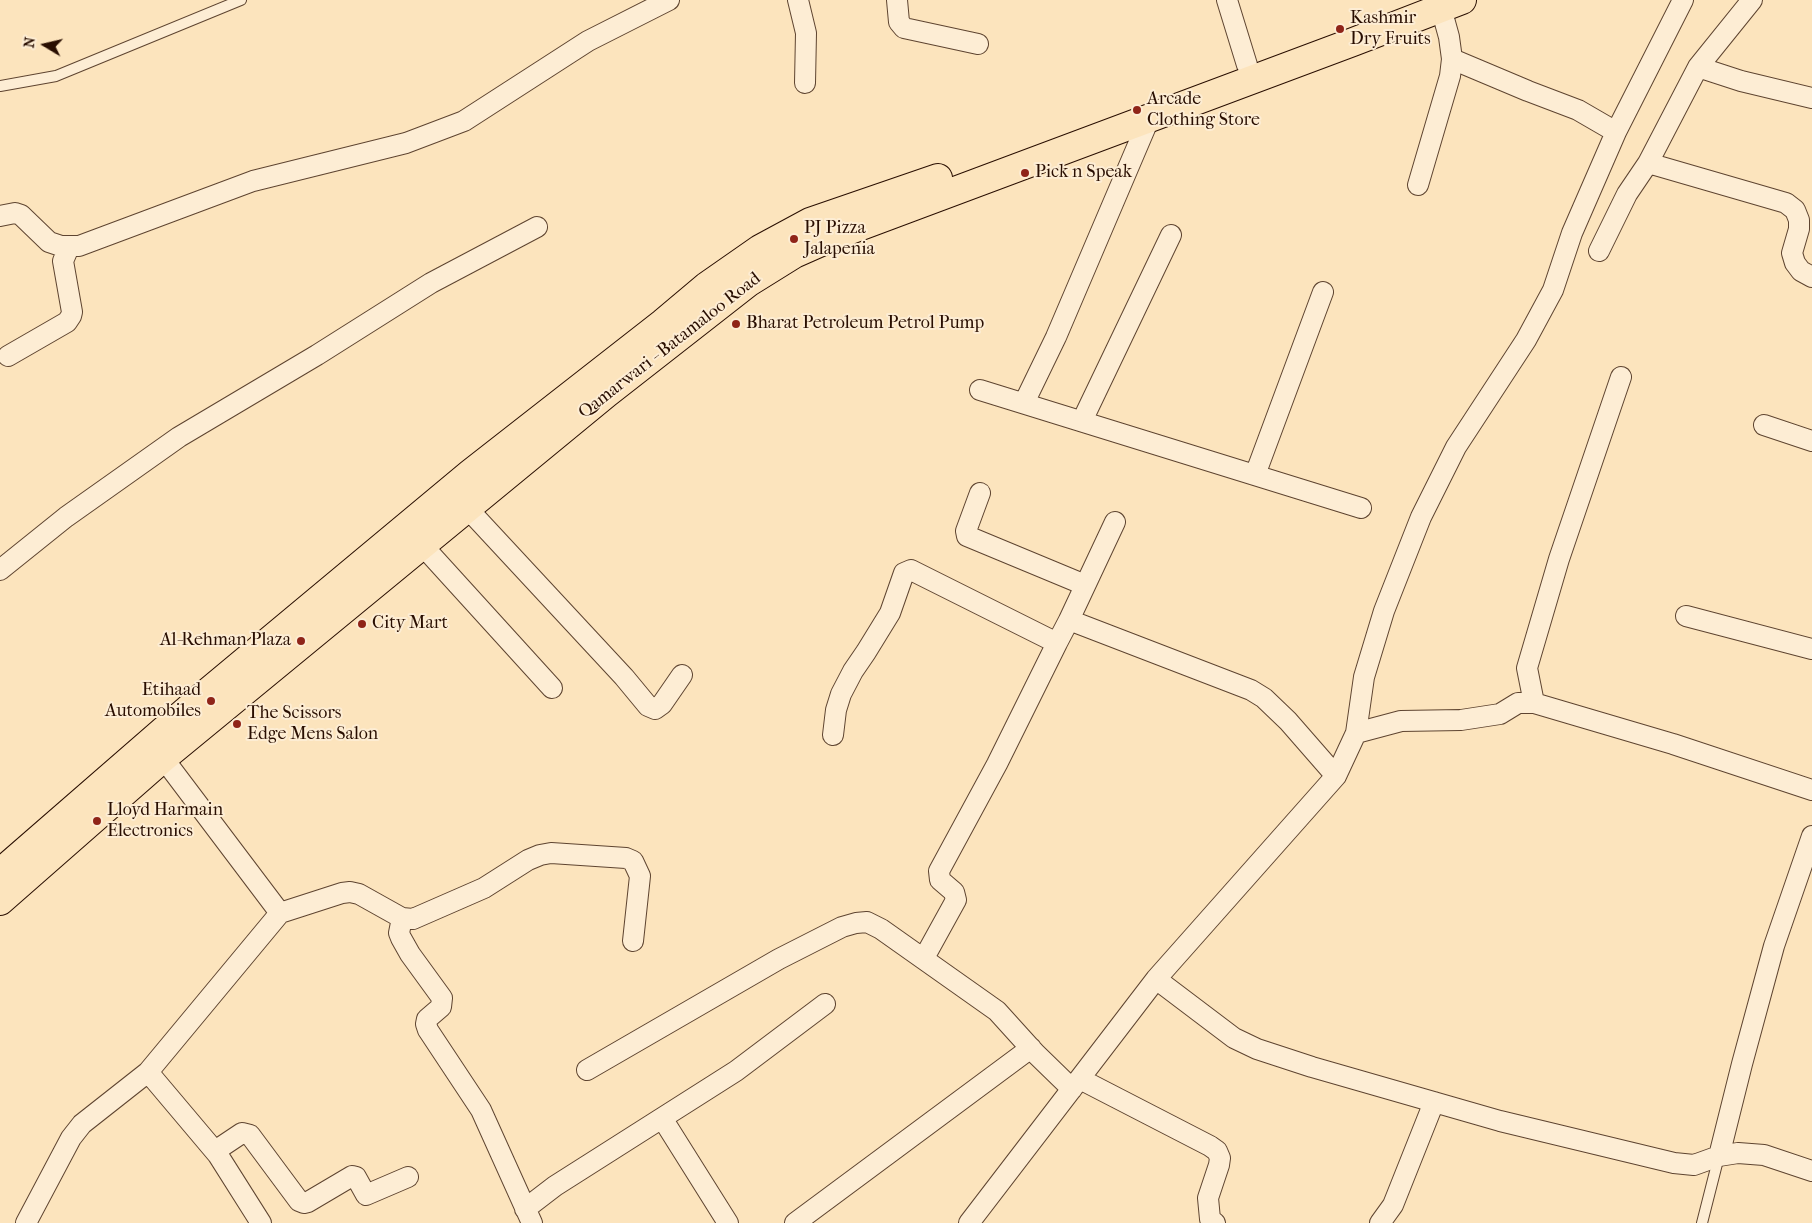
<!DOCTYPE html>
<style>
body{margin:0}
#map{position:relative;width:1812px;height:1223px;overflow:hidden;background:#fce4bd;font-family:"IM FELL French Canon",serif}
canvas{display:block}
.north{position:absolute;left:20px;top:20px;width:50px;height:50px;-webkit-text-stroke:4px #fdedd4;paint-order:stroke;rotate:279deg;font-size:14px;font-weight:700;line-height:20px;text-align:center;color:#290e01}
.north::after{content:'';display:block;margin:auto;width:18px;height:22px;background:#290e01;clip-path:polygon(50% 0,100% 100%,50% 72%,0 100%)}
</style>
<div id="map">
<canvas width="1812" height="1223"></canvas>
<div class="north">N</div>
</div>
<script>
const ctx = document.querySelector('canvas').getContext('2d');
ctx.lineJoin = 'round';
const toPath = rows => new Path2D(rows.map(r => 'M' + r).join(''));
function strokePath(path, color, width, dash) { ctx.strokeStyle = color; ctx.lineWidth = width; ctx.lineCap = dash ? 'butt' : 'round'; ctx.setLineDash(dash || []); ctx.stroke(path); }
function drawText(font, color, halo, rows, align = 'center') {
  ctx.font = font + ' "IM FELL French Canon",serif'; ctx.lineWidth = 4; ctx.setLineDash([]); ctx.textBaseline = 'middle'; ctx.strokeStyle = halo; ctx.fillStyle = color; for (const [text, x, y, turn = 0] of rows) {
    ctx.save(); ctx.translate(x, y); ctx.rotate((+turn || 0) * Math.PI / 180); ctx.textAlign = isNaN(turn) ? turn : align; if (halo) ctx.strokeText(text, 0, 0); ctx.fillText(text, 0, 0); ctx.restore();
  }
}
const service = toPath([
 [0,86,56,76,241,0],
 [1702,1223,1719,1156]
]);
const minor = toPath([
 [798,0,806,33,805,83],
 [897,0,899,22,904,28,978,44],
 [1227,0,1247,65],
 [1452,59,1528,91,1578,110,1616,132],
 [1698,67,1741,81,1812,98],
 [1648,163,1786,203,1795,210,1799,220,1799,229,1792,253,1795,263,1801,271,1812,277],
 [1418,185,1450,76,1452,59,1449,37,1441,8],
 [0,216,15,213,21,215,49,242,61,246,79,246,253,181,406,143,464,121,588,41,669,0],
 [1599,251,1627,194,1648,163,1698,67,1752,0],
 [8,356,67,322,71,316,72,312,63,261,69,247],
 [980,390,1361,508],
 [1024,403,1056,337,1149,119],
 [1082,421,1171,235],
 [1764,425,1812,441],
 [1255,475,1323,292],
 [980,493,966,531,967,536,1085,585],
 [467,508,624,677,648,706,655,709,662,704,682,675],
 [422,545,552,688],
 [0,570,66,517,179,437,317,355,431,283,537,227],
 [1686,616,1812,649],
 [1069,620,1115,522],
 [1534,703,1527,668,1559,559,1621,377],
 [1356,733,1364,677,1384,611,1421,517,1456,447,1526,340,1553,290,1572,233,1616,132,1683,0],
 [833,735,836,710,841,694,853,671,866,652,890,613,904,573,911,570,1057,643,1069,620,1251,690,1264,698,1288,721,1336,776],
 [163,758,280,913],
 [402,918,399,933,401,938,410,954,442,998,441,1007,427,1019,426,1024,428,1030,481,1110,532,1223],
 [924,958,956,900,954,892,940,880,939,871,997,764,1057,643],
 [1156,979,1234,1038,1257,1049,1312,1067,1500,1121,1674,1163,1694,1165,1719,1156,1738,1153,1764,1155,1812,1171],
 [587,1070,779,959,842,927,856,923,867,922,881,929,997,1011,1035,1053,1072,1089],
 [148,1072,218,1155,261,1223],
 [1080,1079,1210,1146,1217,1151,1220,1158,1219,1165,1208,1198,1210,1219,1215,1223],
 [662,1118,728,1223],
 [215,1151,242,1133,250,1135,299,1201,304,1203,308,1202,352,1176,356,1177,366,1195,408,1177],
 [1719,1156,1742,1064,1774,946,1812,836],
 [525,1209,555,1186,736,1071,825,1004],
 [26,1223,71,1138,82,1124,148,1072,280,913,342,893,350,892,359,894,402,918,413,919,484,888,528,860,540,855,551,853,626,858,633,861,640,876,633,941],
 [795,1223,1031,1048],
 [969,1223,1156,979,1336,776,1356,733,1401,721,1461,720,1500,714,1518,703,1534,703,1673,744,1812,790],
 [1380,1223,1393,1205,1434,1102]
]);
const primary = toPath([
 [0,873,208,692,471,473,663,323,707,286,760,249,810,222,938,178],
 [0,901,163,758,607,393,749,282,794,254,837,235,1353,42,1462,0]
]);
const markers = [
 [1340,29,5,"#8f2418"],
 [1137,110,5,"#8f2418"],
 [1025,173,5,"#8f2418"],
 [794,239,5,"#8f2418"],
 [736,324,5,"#8f2418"],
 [362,624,5,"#8f2418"],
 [301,641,5,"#8f2418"],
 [211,701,5,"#8f2418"],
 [237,724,5,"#8f2418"],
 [97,821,5,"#8f2418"]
];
const poiNames = [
 ["Kashmir",1350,19],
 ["Dry Fruits",1350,40],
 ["Arcade",1147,100],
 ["Clothing Store",1147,121],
 ["Pick n Speak",1035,173],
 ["PJ Pizza",804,229],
 ["Jalapenia",804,250],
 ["Bharat Petroleum Petrol Pump",746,324],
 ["City Mart",372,624],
 ["Al-Rehman Plaza",291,641,"right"],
 ["Etihaad",201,691,"right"],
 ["Automobiles",201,712,"right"],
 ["The Scissors",247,714],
 ["Edge Mens Salon",247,735],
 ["Lloyd Harmain",107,811],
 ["Electronics",107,832]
];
const streetNames = [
 ["Qamarwari - Batamaloo Road",670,346,-38]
];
strokePath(service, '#5e4430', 12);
strokePath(minor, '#5e4430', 22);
strokePath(primary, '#290e01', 30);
strokePath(service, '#fdedd4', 10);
strokePath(minor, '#fdedd4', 20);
strokePath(primary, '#fce4bd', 28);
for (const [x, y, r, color] of markers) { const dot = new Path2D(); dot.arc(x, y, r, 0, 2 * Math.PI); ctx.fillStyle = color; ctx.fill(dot); strokePath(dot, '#fdedd4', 2); }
drawText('18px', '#290e01', '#fdedd4', poiNames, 'left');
drawText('18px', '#290e01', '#fdedd4', streetNames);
</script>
